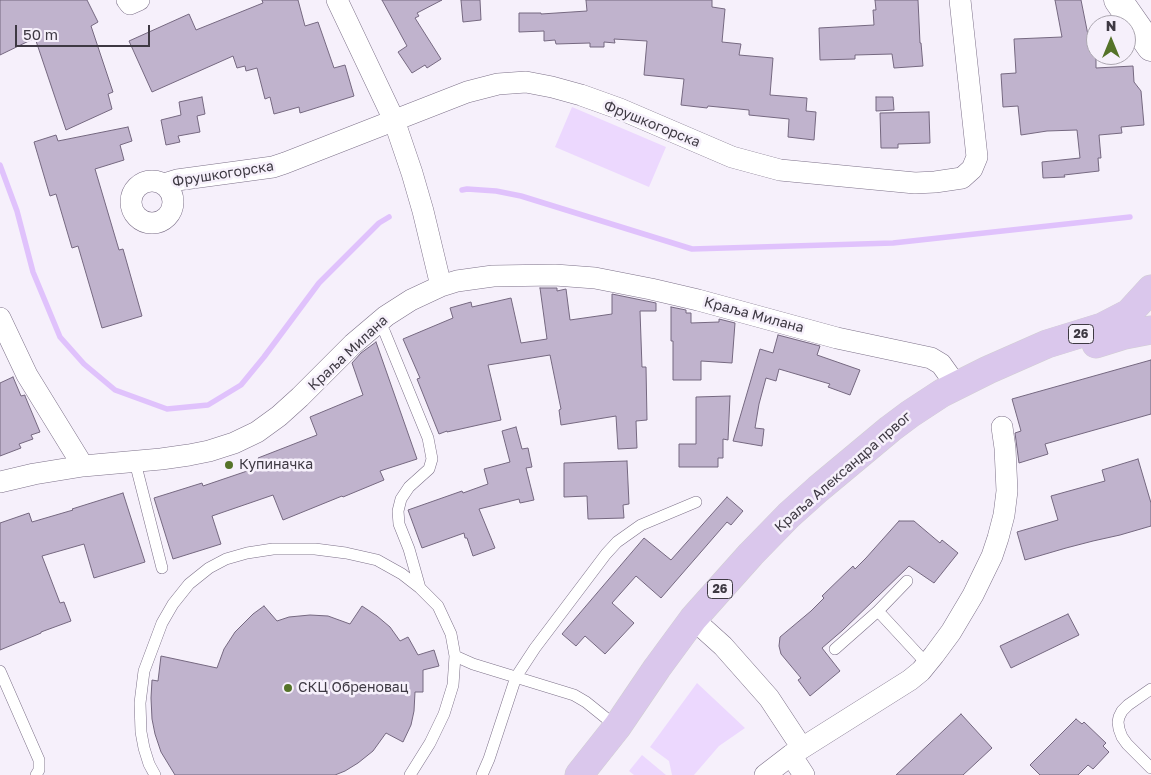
<!DOCTYPE html>
<meta charset="utf-8">
<style>
body{margin:0}
#map{position:relative;width:1151px;height:775px;overflow:hidden;background:#f6f0fb;font-family:"Golos Text",sans-serif}
canvas{display:block}
.north{position:absolute;left:1086px;top:15px;width:50px;height:50px;box-sizing:border-box;background:#f6f0fb;border:1px solid #aca7b1;border-radius:50%;rotate:0deg;font-size:14px;font-weight:700;line-height:20px;text-align:center;color:#3e3943}
.north::after{content:'';display:block;margin:auto;width:18px;height:22px;background:#557329;clip-path:polygon(50% 0,100% 100%,50% 72%,0 100%)}
.scale{position:absolute;left:15px;top:25px;width:135px;height:22px;box-sizing:border-box;border:2px solid #3e3943;border-top:0;padding-left:6px;font-size:15px;line-height:18px;white-space:nowrap;color:#3e3943;-webkit-text-stroke:4px #f6f0fb;paint-order:stroke}
</style>
<div id="map">
<canvas width="1151" height="775"></canvas>
<div class="north">N</div>
<div class="scale">50 m</div>
</div>
<script>
const ctx = document.querySelector('canvas').getContext('2d');
ctx.lineJoin = 'round';
function paint(path, color) { ctx.fillStyle = color; ctx.fill(path, 'evenodd'); }
const toPath = rows => new Path2D(rows.map(r => 'M' + r).join(''));
function strokePath(path, color, width, dash) { ctx.strokeStyle = color; ctx.lineWidth = width; ctx.lineCap = dash ? 'butt' : 'round'; ctx.setLineDash(dash || []); ctx.stroke(path); }
function drawText(font, color, halo, rows, align = 'center') {
  ctx.font = font + ' "Golos Text",sans-serif'; ctx.lineWidth = 5; ctx.setLineDash([]); ctx.textBaseline = 'middle'; ctx.strokeStyle = halo; ctx.fillStyle = color; for (const [text, x, y, turn = 0] of rows) {
    ctx.save(); ctx.translate(x, y); ctx.rotate((+turn || 0) * Math.PI / 180); ctx.textAlign = isNaN(turn) ? turn : align; if (halo) ctx.strokeText(text, 0, 0); ctx.fillText(text, 0, 0); ctx.restore();
  }
}
const green = toPath([
 [572,107,666,147,649,187,555,147],
 [697,683,745,728,719,746,694,775,672,775,669,761,650,747],
 [642,755,666,775,634,775,629,771]
]);
const stream = toPath([
 [0,165,17,211,33,272,60,337,84,364,115,390,167,409,208,405,241,385,264,357,319,283,379,223,389,217],
 [462,190,467,189,496,191,521,196,692,249,893,243,1130,217]
]);
const building = toPath([
 [0,0,87,0,98,22,91,26,113,92,108,94,112,109,66,130,35,38,0,55,0,0],
 [262,0,298,0,305,26,318,22,334,68,345,65,354,96,300,113,299,107,274,114,270,97,265,99,257,68,246,71,245,66,237,68,233,56,152,92,129,41,189,14,196,30,263,3,262,0],
 [382,0,442,0,417,13,419,16,415,18,441,59,427,68,425,65,412,73,398,52,407,46,382,0],
 [461,0,480,0,481,20,463,22,461,0],
 [586,0,712,0,712,7,725,9,722,42,741,44,739,55,773,58,770,95,807,98,806,111,816,112,814,140,788,137,789,119,749,115,749,110,708,106,707,108,681,105,684,79,644,75,647,41,614,39,615,43,604,42,604,47,590,47,590,43,556,44,555,40,544,41,544,31,519,32,519,13,541,13,541,14,587,11,586,0],
 [875,0,918,0,920,43,921,43,923,66,894,68,892,54,855,55,855,59,820,60,819,28,874,25,873,10,876,10,875,0],
 [1055,0,1081,0,1088,35,1096,35,1096,68,1133,66,1134,82,1141,91,1144,125,1121,127,1122,133,1099,135,1101,158,1098,158,1099,171,1064,175,1065,177,1043,178,1042,162,1080,158,1077,130,1047,131,1021,135,1018,106,1003,107,1001,74,1016,73,1014,39,1062,37,1055,0],
 [202,97,205,114,197,116,200,132,178,136,180,142,166,145,161,120,181,115,179,102,202,97],
 [876,97,893,97,894,110,876,111,876,97],
 [929,112,930,143,898,144,898,148,881,148,880,113,929,112],
 [128,127,132,141,120,145,124,160,95,169,119,250,123,249,142,316,102,328,78,246,72,248,56,194,50,196,34,142,56,135,58,141,128,127],
 [540,288,557,288,557,291,566,289,570,320,612,314,612,294,656,303,656,311,640,311,642,367,646,367,647,420,636,421,637,448,618,449,616,416,561,425,559,410,561,409,550,355,488,365,501,420,447,432,447,431,439,434,417,379,420,378,403,339,453,318,450,308,471,302,472,307,511,298,521,343,547,339,540,288],
 [671,307,686,310,686,313,691,313,691,323,719,322,719,319,735,323,732,363,701,361,701,380,673,380,673,341,671,341,671,307],
 [778,335,820,346,817,355,860,370,850,395,828,387,830,384,779,369,776,381,766,378,759,404,755,428,764,429,762,446,733,441,760,349,773,353,778,335],
 [376,342,417,459,380,471,384,480,343,497,342,496,283,520,273,495,212,516,221,544,173,559,154,498,202,483,203,486,262,466,258,458,317,435,310,417,363,395,352,363,361,353,376,342],
 [1151,360,1151,414,1045,444,1048,454,1019,463,1015,433,1021,431,1012,399,1151,360],
 [13,377,21,396,25,395,25,396,40,432,31,435,33,439,19,444,21,448,0,456,0,383,13,377],
 [730,396,728,440,723,439,723,458,718,458,718,467,679,467,679,444,696,444,696,397,730,396],
 [516,427,522,449,528,448,532,467,526,468,534,500,520,503,519,499,479,509,495,548,473,556,467,538,465,538,464,533,422,548,408,510,462,491,463,493,488,484,484,469,510,462,502,431,516,427],
 [1138,459,1151,503,1151,526,1120,535,1093,541,1066,548,1025,560,1017,532,1058,520,1051,496,1105,481,1102,470,1138,459],
 [627,461,629,504,623,505,624,518,588,519,587,496,564,497,564,463,627,461],
 [123,493,145,562,94,578,84,544,42,556,60,603,64,602,71,621,41,632,41,633,0,650,0,523,29,513,32,522,73,510,72,509,123,493],
 [727,497,743,511,731,525,727,522,661,598,636,576,612,603,634,623,605,654,585,636,576,646,562,634,644,538,671,560,727,497],
 [899,521,914,521,940,543,942,540,958,553,934,583,909,566,843,630,822,648,840,671,810,696,798,680,801,678,781,654,779,646,780,637,811,611,824,598,822,596,853,566,855,569,866,558,899,521],
 [264,606,277,621,289,617,310,615,328,616,350,624,362,606,377,616,390,627,400,641,408,637,418,655,434,650,439,666,423,670,423,692,415,692,414,711,411,725,403,742,386,733,373,751,358,763,345,771,335,775,175,775,161,752,155,734,152,719,151,698,152,680,158,681,161,656,217,668,224,649,235,632,253,614,264,606],
 [1068,614,1079,635,1011,668,1000,646,1068,614],
 [961,714,992,748,963,775,896,775,961,714],
 [1076,719,1082,724,1084,722,1106,743,1103,746,1109,752,1093,769,1088,765,1078,775,1040,775,1030,765,1076,719]
]);
const lane = toPath([
 [379,322,385,333,428,438,432,459,429,469,409,487,401,499,398,511,399,524,409,549,420,588],
 [135,462,162,568],
 [878,611,907,581],
 [835,649,878,611,927,664],
 [0,671,39,760,39,770,36,775],
 [1151,689,1128,705,1122,711,1119,717,1118,722,1119,729,1122,737,1127,744,1151,768],
 [155,775,149,764,144,748,141,732,140,703,144,671,162,623,173,604,189,584,209,568,226,559,247,553,273,549,315,549,346,553,377,560,402,574,420,588,438,606,451,634,455,656,473,664,574,695,586,702,617,727],
 [410,775,430,743,444,714,453,685,455,656],
 [482,775,489,759,516,677,535,648,606,554,617,542,641,525,696,502]
]);
const street = toPath([
 [127,0,130,4,139,0],
 [337,0,394,120,412,173,423,211,441,286],
 '131 202a21 21 0 1 1 42 0a21 21 0 1 1-42 0Z',
 [164,184,177,180,273,167,285,163,467,92,498,84,526,82,552,87,581,95,620,109,732,157,780,170,915,183,935,182,962,178,972,169,977,157,960,0],
 [0,318,27,375,83,466],
 [0,482,34,474,83,466,161,459,189,455,209,451,234,443,257,432,279,416,300,397,353,344,386,316,411,300,441,286,457,281,493,276,555,275,595,278,651,289,698,300,837,338,931,358,941,364,956,385],
 [693,619,723,646,769,698,802,748],
 [791,755,910,680,921,671,934,655,951,632,973,595,992,556,998,538,1004,515,1007,491,1005,448,1002,427],
 [765,775,791,755,804,775]
]);
const secondary = toPath([
 [1118,0,1151,47]
]);
const primary = toPath([
 [1096,344,1125,335,1151,330],
 [579,775,617,727,657,668,693,619,751,554,789,515,818,489,890,429,910,414,942,393,988,370,1047,344,1102,327,1129,313,1151,289]
]);
const markers = [
 [229,465,5,"#557329"],
 [288,688,5,"#557329"]
];
const shields = [
 [1081,334,25],
 [720,589,25]
];
const shieldNames = [
 ["26",1081,334],
 ["26",720,589]
];
const streetNames = [
 ["Фрушкогорска",652,124,22],
 ["Фрушкогорска",223,174,-9],
 ["Краља Милана",754,315,15],
 ["Краља Милана",348,353,-43],
 ["Краља Александра првог",843,472,-41]
];
const poiNames = [
 ["Купиначка",239,465],
 ["СКЦ Обреновац",298,688]
];
paint(green, '#ecd8fe');
strokePath(stream, '#e0c2fc', 5.5);
paint(building, '#c0b3cd');
strokePath(building, '#756880', 1);
strokePath(lane, '#7d7189', 12);
strokePath(street, '#7d7189', 22);
strokePath(secondary, '#7d7189', 29);
strokePath(primary, '#d1cfd2', 29);
strokePath(lane, '#fff', 11);
strokePath(street, '#fff', 21);
strokePath(secondary, '#fff', 28);
strokePath(primary, '#dac7ec', 28);
for (const [x, y, r, color] of markers) { const dot = new Path2D(); dot.arc(x, y, r, 0, 2 * Math.PI); ctx.fillStyle = color; ctx.fill(dot); strokePath(dot, '#f6f0fb', 2); }
for (const [x, y, w] of shields) { const box = new Path2D(); box.roundRect(x - w / 2, y - 9.5, w, 19, 4); ctx.fillStyle = '#f6f0fb'; ctx.fill(box); strokePath(box, '#3e3943', 1); }
drawText('bold 12px', '#3e3943', null, shieldNames);
drawText('14px', '#3e3943', '#f6f0fb', streetNames);
drawText('14px', '#3e3943', '#f6f0fb', poiNames, 'left');
</script>
